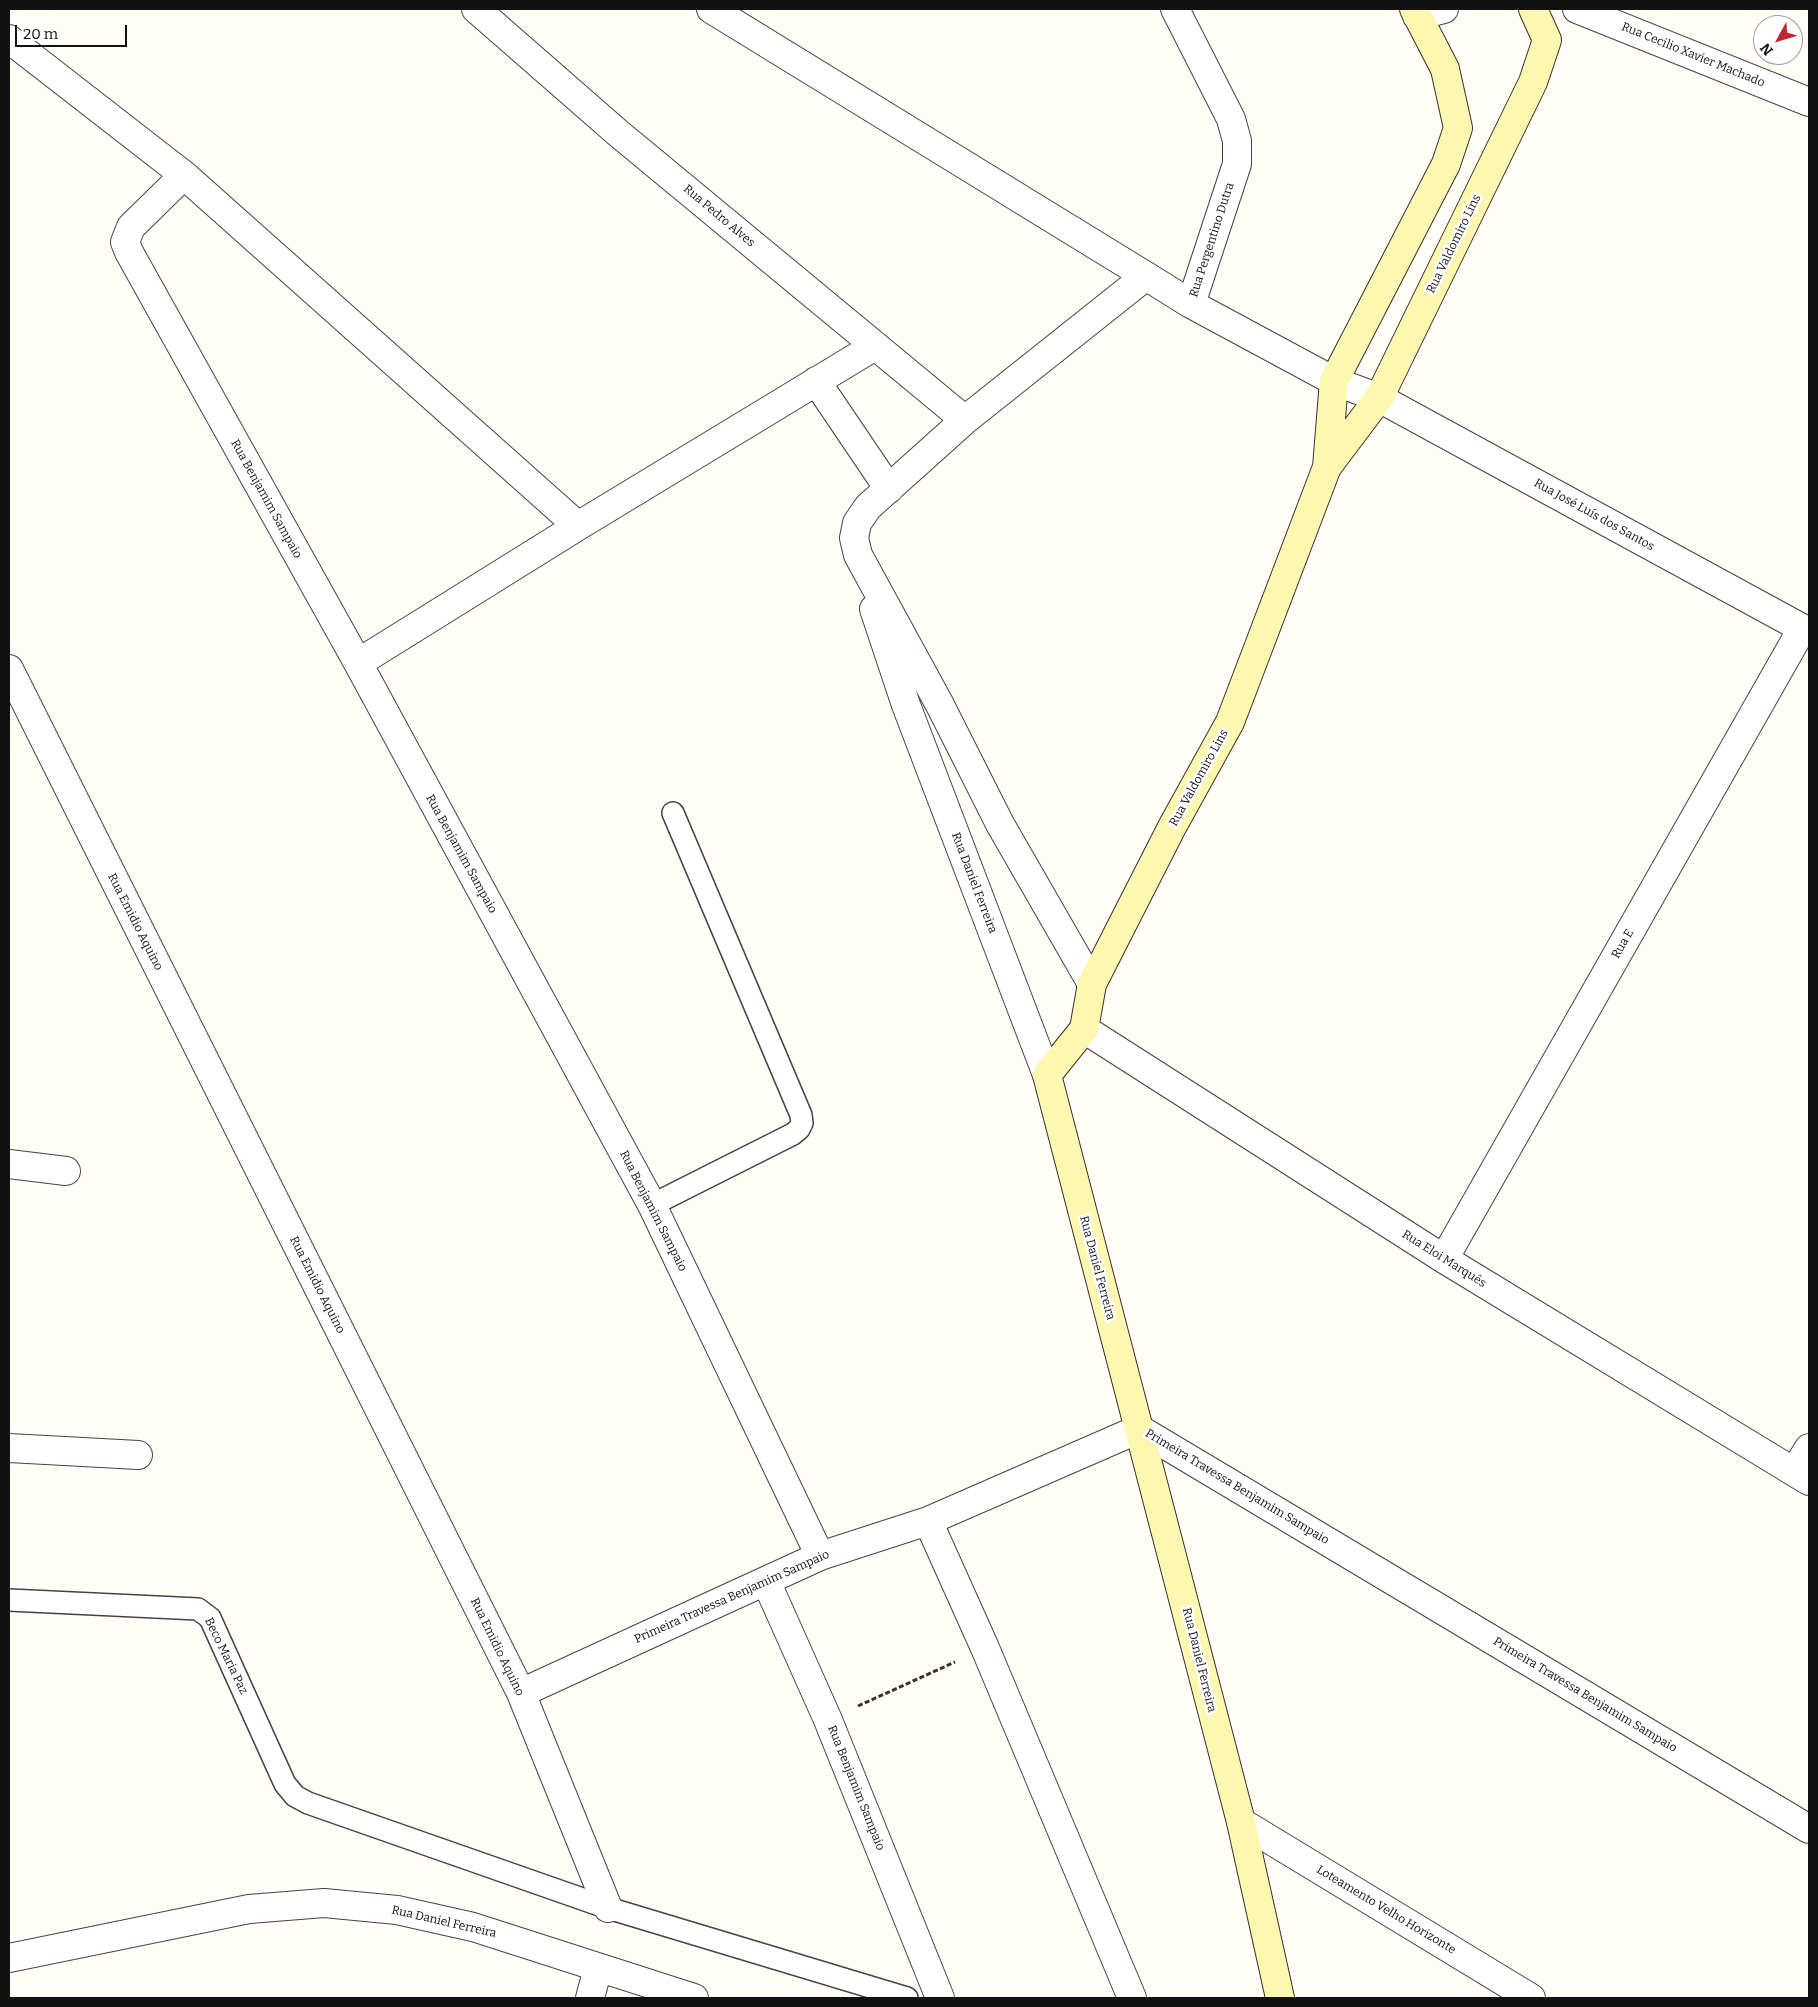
<!DOCTYPE html>
<meta charset="utf-8">
<style>
body{margin:0}
#map{position:relative;width:1818px;height:2007px;overflow:hidden;background:#fffdf5;font-family:Bitter,serif}
canvas{display:block}
.frame{position:absolute;inset:0;border:10px solid #111;pointer-events:none}
.north{position:absolute;left:1753px;top:15px;width:50px;height:50px;box-sizing:border-box;background:#fff;border:1px solid #a0a0a0;border-radius:50%;rotate:231deg;font-size:14px;font-weight:700;line-height:20px;text-align:center;color:#111}
.north::after{content:'';display:block;margin:auto;width:18px;height:22px;background:#c4262e;clip-path:polygon(50% 0,100% 100%,50% 72%,0 100%)}
.scale{position:absolute;left:15px;top:25px;width:112px;height:22px;box-sizing:border-box;border:2px solid #111;border-top:0;padding-left:6px;font-size:15px;line-height:18px;white-space:nowrap;color:#111;-webkit-text-stroke:4px #fff;paint-order:stroke}
</style>
<div id="map">
<canvas width="1818" height="2007"></canvas>
<div class="frame"></div>
<div class="north">N</div>
<div class="scale">20 m</div>
</div>
<script>
const ctx = document.querySelector('canvas').getContext('2d');
ctx.lineJoin = 'round';
const toPath = rows => new Path2D(rows.map(r => 'M' + r).join(''));
function strokePath(path, color, width, dash) { ctx.strokeStyle = color; ctx.lineWidth = width; ctx.lineCap = dash ? 'butt' : 'round'; ctx.setLineDash(dash || []); ctx.stroke(path); }
function drawText(font, color, halo, rows, align = 'center') {
  ctx.font = font + ' Bitter,serif'; ctx.lineWidth = 5; ctx.setLineDash([]); ctx.textBaseline = 'middle'; ctx.strokeStyle = halo; ctx.fillStyle = color; for (const [text, x, y, turn = 0] of rows) {
    ctx.save(); ctx.translate(x, y); ctx.rotate((+turn || 0) * Math.PI / 180); ctx.textAlign = isNaN(turn) ? turn : align; if (halo) ctx.strokeText(text, 0, 0); ctx.fillText(text, 0, 0); ctx.restore();
  }
}
const path = toPath([
 [858,1706,955,1662]
]);
const lane = toPath([
 [652,1205,793,1134,799,1129,802,1123,801,1115,673,813],
 [9,1600,198,1609,210,1618,285,1784,295,1796,308,1803,608,1908,907,1998]
]);
const street = toPath([
 [476,9,618,133,965,420],
 [711,9,1146,276],
 [1175,9,1231,119,1237,141,1237,164,1191,304,1334,381,1379,398,1809,632],
 [1577,9,1809,102],
 [1417,16,1444,9],
 [9,39,184,175,578,526],
 [184,175,131,227,125,242,129,252,358,663,652,1205,820,1556],
 [816,381,889,489],
 [874,609,906,705,1047,1075],
 [358,663,578,526,875,346],
 [9,669,521,1693,608,1908],
 [1092,984,1000,824,940,705,858,555,854,538,857,523,868,507,965,420,1146,276,1191,304],
 [1084,1029,1444,1259,1809,1481],
 [9,1164,66,1171],
 [1444,1259,1802,629],
 [9,1448,138,1455],
 [1794,1472,1809,1448],
 [928,1521,985,1648,1132,1998],
 [766,1581,828,1720,940,1998],
 [521,1693,820,1556,928,1521,1139,1429,1809,1829],
 [1241,1822,1531,1998],
 [9,1958,249,1909,324,1903,397,1910,473,1927,694,1998],
 [590,1998,598,1968]
]);
const secondary = toPath([
 [1327,467,1379,398,1533,82,1547,40,1533,9],
 [1280,1998,1241,1822,1047,1075,1084,1029,1092,984,1172,827,1230,722,1327,467,1334,381,1446,164,1458,128,1445,69,1414,9]
]);
const streetNames = [
 ["Rua Cecilio Xavier Machado",1693,55,22],
 ["Rua Pedro Alves",719,216,40],
 ["Rua Pergentino Dutra",1212,240,-72],
 ["Rua Valdomiro Lins",1454,244,-64],
 ["Rua Benjamim Sampaio",266,499,61],
 ["Rua José Luís dos Santos",1594,515,29],
 ["Rua Valdomiro Lins",1199,778,-61],
 ["Rua Benjamim Sampaio",461,854,61],
 ["Rua Daniel Ferreira",974,883,69],
 ["Rua Emidio Aquino",135,922,63],
 ["Rua E",1623,944,-60],
 ["Rua Benjamim Sampaio",653,1211,63],
 ["Rua Eloi Marquês",1444,1259,32],
 ["Rua Daniel Ferreira",1097,1268,75],
 ["Rua Emidio Aquino",317,1285,63],
 ["Primeira Travessa Benjamim Sampaio",1237,1487,31],
 ["Primeira Travessa Benjamim Sampaio",732,1597,-24],
 ["Rua Emidio Aquino",497,1647,64],
 ["Beco Maria Paz",226,1656,64],
 ["Rua Daniel Ferreira",1199,1660,76],
 ["Primeira Travessa Benjamim Sampaio",1585,1695,31],
 ["Rua Benjamim Sampaio",856,1788,68],
 ["Loteamento Velho Horizonte",1386,1910,31],
 ["Rua Daniel Ferreira",444,1922,13]
];
strokePath(lane, '#444', 24);
strokePath(street, '#444', 30);
strokePath(secondary, '#333', 30);
strokePath(path, '#333', 3, [5, 2.5]);
strokePath(lane, '#fff', 21);
strokePath(street, '#fff', 28);
strokePath(secondary, '#fff6b0', 28);
drawText('12px', '#111', '#fff', streetNames);
</script>
